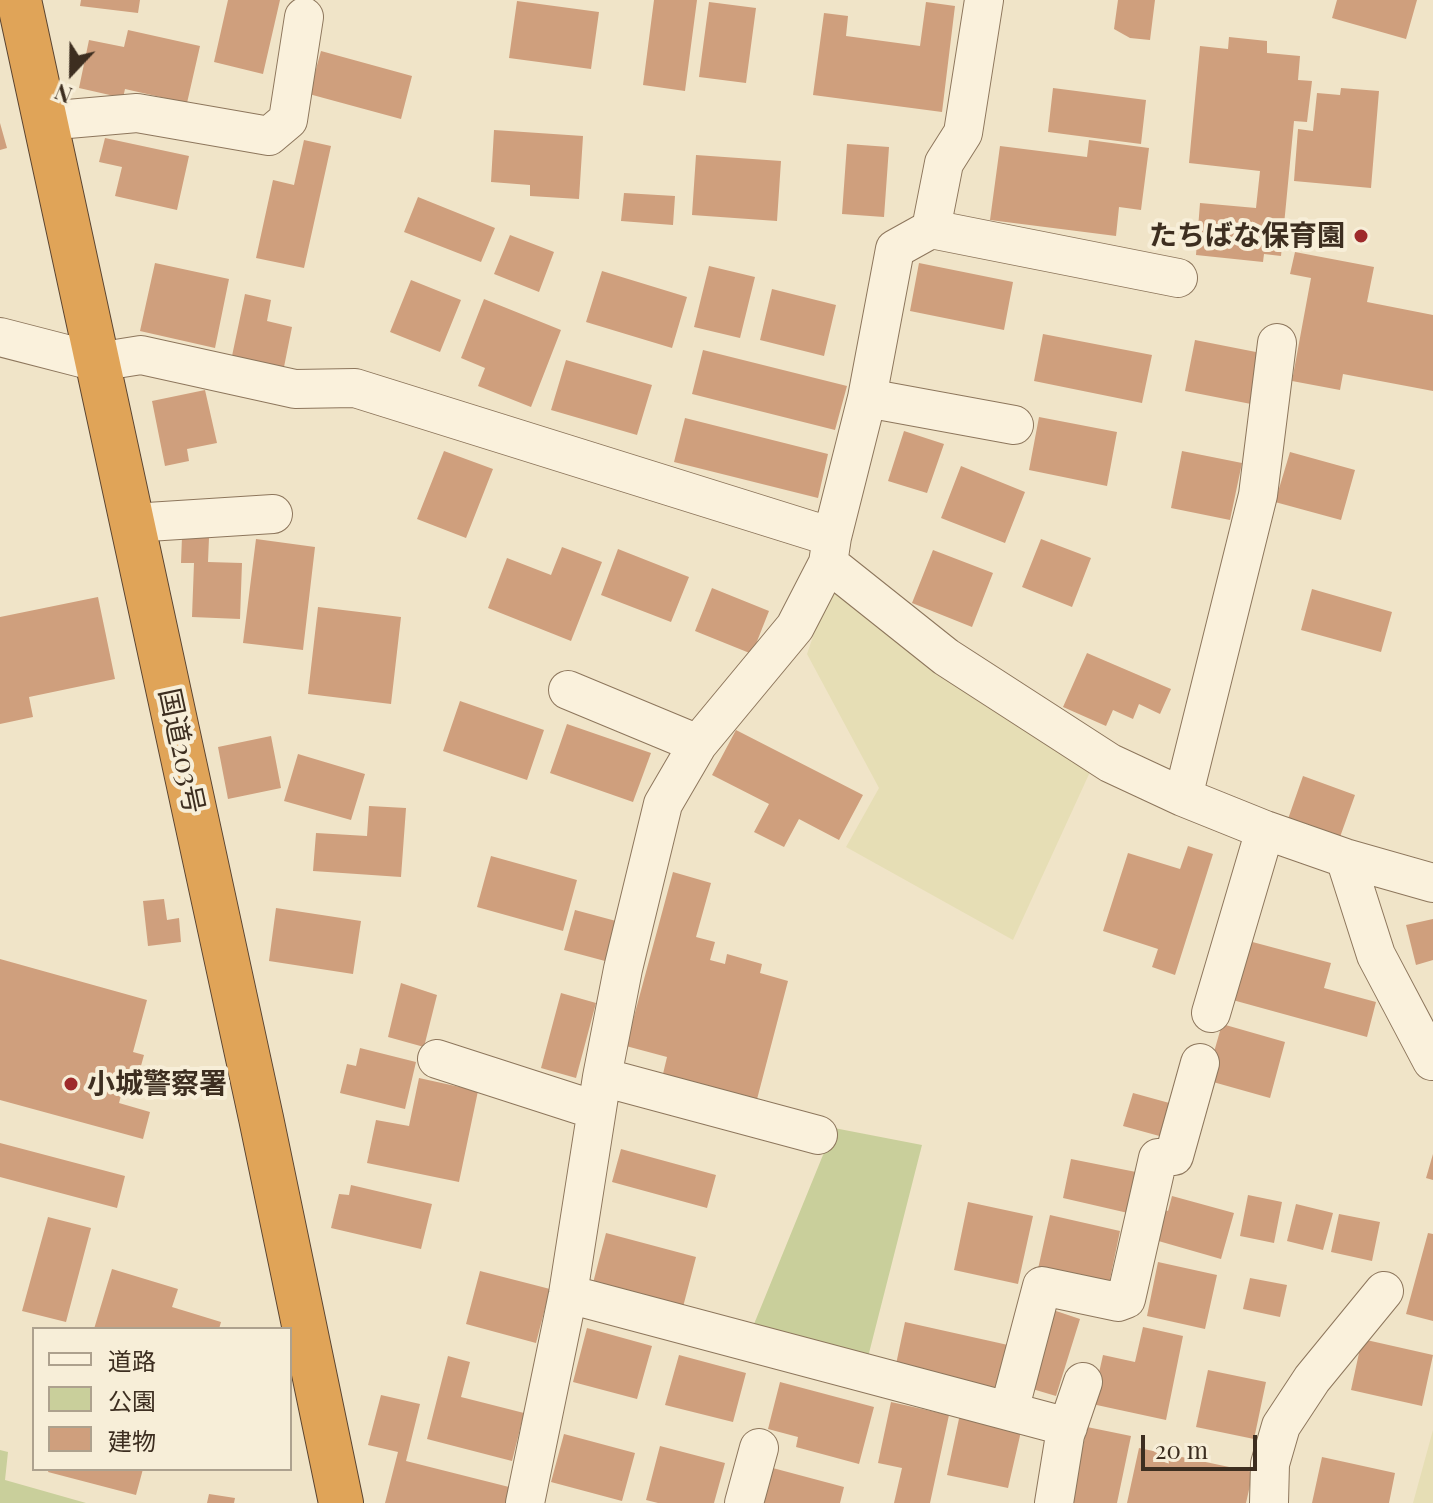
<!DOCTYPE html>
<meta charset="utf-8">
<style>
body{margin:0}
#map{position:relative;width:1433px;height:1503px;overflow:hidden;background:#f0e4c8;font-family:"Playfair Display","Noto Sans JP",serif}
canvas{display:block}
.legend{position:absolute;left:32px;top:1327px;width:260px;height:144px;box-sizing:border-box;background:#f7eed8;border:2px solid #ada18e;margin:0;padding:10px 14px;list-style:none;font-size:24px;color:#3d2e20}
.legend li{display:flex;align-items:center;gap:16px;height:40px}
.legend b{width:40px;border:2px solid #ada18e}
.north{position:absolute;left:32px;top:32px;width:80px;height:80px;-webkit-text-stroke:6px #f7eed8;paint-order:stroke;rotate:202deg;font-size:22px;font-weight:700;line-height:32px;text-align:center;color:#3d2e20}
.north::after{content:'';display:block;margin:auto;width:28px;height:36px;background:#3d2e20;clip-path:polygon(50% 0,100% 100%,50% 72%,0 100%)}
.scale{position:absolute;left:1141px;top:1435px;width:116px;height:36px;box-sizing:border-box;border:4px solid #3d2e20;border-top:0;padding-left:10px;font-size:24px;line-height:28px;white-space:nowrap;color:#3d2e20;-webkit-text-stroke:6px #f7eed8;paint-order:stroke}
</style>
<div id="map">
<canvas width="1433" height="1503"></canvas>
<ul class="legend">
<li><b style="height:10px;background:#faf1dc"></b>道路</li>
<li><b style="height:22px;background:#c9cf9b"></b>公園</li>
<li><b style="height:22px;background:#cf9f7d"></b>建物</li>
</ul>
<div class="north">N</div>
<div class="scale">20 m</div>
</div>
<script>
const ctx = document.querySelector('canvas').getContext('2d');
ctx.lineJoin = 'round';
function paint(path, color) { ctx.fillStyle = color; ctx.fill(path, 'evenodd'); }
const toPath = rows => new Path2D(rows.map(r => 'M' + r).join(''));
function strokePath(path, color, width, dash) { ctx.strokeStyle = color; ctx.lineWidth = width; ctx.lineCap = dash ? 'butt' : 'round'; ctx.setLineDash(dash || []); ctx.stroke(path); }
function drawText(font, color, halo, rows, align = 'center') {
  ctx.font = font + ' "Playfair Display","Noto Sans JP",serif'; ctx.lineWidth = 8; ctx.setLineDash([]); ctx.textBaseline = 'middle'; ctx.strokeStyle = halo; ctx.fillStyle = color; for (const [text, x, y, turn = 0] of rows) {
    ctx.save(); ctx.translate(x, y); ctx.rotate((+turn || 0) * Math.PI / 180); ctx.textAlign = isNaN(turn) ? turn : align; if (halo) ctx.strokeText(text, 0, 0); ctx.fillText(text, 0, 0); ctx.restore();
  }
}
const farmland = toPath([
 [832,581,1090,772,1013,940,846,847,879,788,807,654],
 [1433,1430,1433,1503,1413,1503]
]);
const green = toPath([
 [834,1128,922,1145,868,1357,752,1329],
 [0,1450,8,1452,5,1480,86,1503,0,1503]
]);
const building = toPath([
 [81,0,140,0,138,13,80,6],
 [228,0,280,0,263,74,214,62],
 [654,0,697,0,685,91,643,85],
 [1118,0,1155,0,1150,40,1130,38,1114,29],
 [1337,0,1417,0,1406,39,1332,18],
 [517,1,599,12,591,69,509,58],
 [709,2,756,8,746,83,699,77],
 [926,2,955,6,942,112,813,95,824,13,848,16,846,36,920,46],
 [128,30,200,46,187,103,125,89,123,98,79,88,89,40,124,47],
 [1229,37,1267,41,1267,53,1300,56,1298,80,1312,81,1307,122,1294,121,1281,256,1264,254,1263,262,1196,255,1200,203,1256,208,1260,171,1189,163,1200,46,1228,49],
 [321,51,412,76,401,119,309,94],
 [1053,88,1146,100,1141,144,1048,132],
 [1341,88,1379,91,1371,188,1294,181,1298,129,1313,131,1317,93,1340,95],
 [0,123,7,148,0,150],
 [494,130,583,136,579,199,530,196,530,185,491,182],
 [105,138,189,156,177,210,115,196,122,167,99,162],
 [304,140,331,146,304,268,256,258,273,180,294,185],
 [1089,140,1149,148,1141,210,1119,207,1116,236,990,220,1000,146,1087,157],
 [847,144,889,147,884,217,842,214],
 [696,155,781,161,777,221,692,215],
 [624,193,675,196,673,225,621,221],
 [418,197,495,228,481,262,404,232],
 [510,235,554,252,539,292,494,274],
 [1295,252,1374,267,1367,302,1433,315,1433,391,1343,374,1340,390,1292,381,1311,278,1290,274],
 [155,263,229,279,215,348,140,331],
 [919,263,1013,282,1004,330,910,311],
 [709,266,755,277,740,338,694,327],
 [602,271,687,297,672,348,586,322],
 [411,280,461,300,440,352,390,332],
 [772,289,836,305,824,356,760,340],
 [245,294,271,300,267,321,292,327,284,367,232,356],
 [484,299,561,330,531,407,478,386,485,368,461,358],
 [1043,334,1152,355,1142,403,1034,381],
 [1195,340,1261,353,1251,404,1185,391],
 [703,350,847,386,835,430,692,394],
 [566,360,652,385,637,435,551,410],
 [205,390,217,443,187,449,189,461,165,466,152,401],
 [1039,417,1117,432,1107,486,1029,470],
 [685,418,828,454,818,498,674,462],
 [904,431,944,444,927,493,888,481],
 [444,451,493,469,466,538,417,519],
 [1182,451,1242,463,1230,520,1171,508],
 [1290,452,1355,470,1341,520,1275,502],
 [961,466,1025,492,1005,543,941,518],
 [182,537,209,538,208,562,242,563,240,619,192,617,194,563,181,563],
 [256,539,315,547,303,650,243,643],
 [1041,539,1091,558,1072,607,1022,587],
 [562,547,602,562,571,641,488,608,507,558,551,575],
 [618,549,689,577,671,622,601,595],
 [933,550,993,573,972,627,912,603],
 [712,588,769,611,752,654,695,631],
 [1312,589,1392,612,1381,652,1301,630],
 [98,597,115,679,29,697,33,717,0,724,0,617],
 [318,607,401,617,391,704,308,694],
 [1087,653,1171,689,1160,714,1139,704,1133,719,1113,710,1106,726,1063,707],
 [460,701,544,730,527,780,443,751],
 [567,724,651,753,633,802,550,773],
 [736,730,863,795,839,840,799,819,784,847,754,832,769,804,712,775],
 [271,736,281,788,228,799,218,747],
 [298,754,365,774,351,820,284,801],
 [1303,776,1355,795,1340,837,1288,819],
 [369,806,406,808,401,877,313,871,316,833,367,836],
 [1188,846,1213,854,1175,975,1152,967,1158,949,1103,931,1128,853,1180,869],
 [491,856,577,880,563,931,477,907],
 [673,872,711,883,696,937,715,942,710,960,725,964,727,954,762,964,760,973,788,981,756,1103,662,1078,667,1057,626,1046],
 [164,899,167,920,179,918,181,942,148,946,143,901],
 [276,908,361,921,353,974,269,961],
 [575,910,616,921,605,961,564,950],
 [1433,919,1433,960,1416,965,1406,925],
 [1245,940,1331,963,1324,988,1376,1002,1367,1037,1229,999],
 [0,959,147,1000,133,1052,144,1055,134,1091,123,1088,119,1103,150,1112,143,1139,0,1100],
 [401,983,437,995,424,1047,388,1037],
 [561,993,596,1003,576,1078,541,1068],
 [1222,1024,1285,1042,1270,1098,1206,1080],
 [360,1048,416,1062,405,1109,340,1093,347,1064,356,1066],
 [419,1078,478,1091,459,1182,367,1163,376,1120,409,1126],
 [1133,1093,1173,1104,1163,1137,1123,1126],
 [0,1143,125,1176,117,1208,0,1177],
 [621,1149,716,1175,707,1208,612,1182],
 [1433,1154,1433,1180,1426,1178],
 [1071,1159,1136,1172,1128,1213,1063,1198],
 [351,1185,432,1204,421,1249,331,1228,339,1194,349,1195],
 [1248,1195,1282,1202,1274,1243,1240,1236],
 [1172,1196,1234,1213,1221,1259,1148,1238,1156,1207,1168,1211],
 [968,1202,1033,1216,1018,1284,954,1270],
 [1296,1204,1333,1213,1323,1250,1287,1241],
 [1339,1214,1380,1222,1372,1261,1331,1252],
 [1050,1215,1120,1231,1109,1284,1038,1269],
 [48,1217,91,1228,66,1322,22,1311],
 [606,1233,696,1257,683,1307,593,1283],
 [1428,1233,1433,1234,1433,1321,1406,1314],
 [1158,1262,1217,1275,1205,1329,1147,1316],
 [112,1269,178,1289,172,1307,221,1322,219,1329,94,1329],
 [480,1271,550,1289,536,1343,466,1324],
 [1250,1278,1287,1285,1280,1317,1243,1309],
 [1053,1310,1080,1319,1056,1396,1029,1388],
 [905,1322,1008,1345,998,1391,895,1369],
 [1143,1327,1183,1336,1166,1420,1092,1404,1103,1355,1135,1362],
 [587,1328,652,1346,637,1399,573,1382],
 [1362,1339,1433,1355,1422,1406,1351,1390],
 [679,1355,746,1373,733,1422,665,1405],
 [448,1356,470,1362,461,1397,524,1413,512,1461,427,1439],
 [1208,1370,1266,1382,1254,1439,1196,1427],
 [780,1382,874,1407,859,1464,796,1447,798,1437,768,1429],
 [381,1395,420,1404,406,1461,513,1488,509,1503,385,1503,398,1452,368,1445],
 [891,1402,949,1415,930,1503,894,1503,902,1468,878,1463],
 [960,1414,1022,1427,1008,1488,947,1475],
 [1087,1427,1131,1436,1117,1503,1071,1503],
 [564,1434,635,1453,622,1501,551,1482],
 [660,1446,725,1463,714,1503,658,1503,646,1500],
 [1139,1448,1253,1472,1246,1503,1127,1503],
 [1322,1457,1395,1473,1389,1503,1312,1503],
 [769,1467,844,1487,840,1503,759,1503],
 [49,1469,143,1469,136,1495,48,1472],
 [209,1494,235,1498,234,1503,207,1503]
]);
const street = toPath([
 [984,0,963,133,944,163,931,229,895,249,867,398,832,537,828,563,946,657,1110,763,1183,797,1265,830,1345,858,1433,883],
 [45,121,137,113,269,136,288,120,304,17],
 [931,229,1178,278],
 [0,337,97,362,141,355,295,389,355,388,832,537],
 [867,398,1014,425],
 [132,523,273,514],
 [568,690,698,744],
 [1183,797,1258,495,1277,343],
 [1345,858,1376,955,1432,1061],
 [1211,1013,1265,830],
 [437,1059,595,1110],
 [602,1077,818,1135],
 [568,1294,1068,1427],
 [1009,1411,1042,1286,1118,1302,1126,1299,1158,1158,1174,1156,1200,1063],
 [525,1503,568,1294,602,1077,623,969,663,804,698,744,795,627,828,563],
 [744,1503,759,1448],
 [1054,1503,1065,1435,1083,1382],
 [1269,1503,1270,1464,1281,1426,1312,1379,1384,1291]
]);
const highway = toPath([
 [19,0,261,1118,341,1503]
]);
const markers = [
 [1361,236,8,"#9e2a2b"],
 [71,1084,8,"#9e2a2b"]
];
const poiNames = [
 ["たちばな保育園",1345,236],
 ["小城警察署",87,1084,"left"]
];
const streetNames = [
 ["国道203号",181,751,78]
];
paint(farmland, '#e6deb5');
paint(green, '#c9cf9b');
paint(building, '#cf9f7d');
strokePath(street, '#8d765c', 40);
strokePath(highway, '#5b4430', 46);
strokePath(street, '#faf1dc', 38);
strokePath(highway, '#e0a458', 44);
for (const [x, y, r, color] of markers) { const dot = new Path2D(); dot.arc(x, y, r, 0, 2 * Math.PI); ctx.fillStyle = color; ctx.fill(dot); strokePath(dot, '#f7eed8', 3); }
drawText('bold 28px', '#3d2e20', '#f7eed8', poiNames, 'right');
drawText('28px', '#3d2e20', '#f7eed8', streetNames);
</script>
